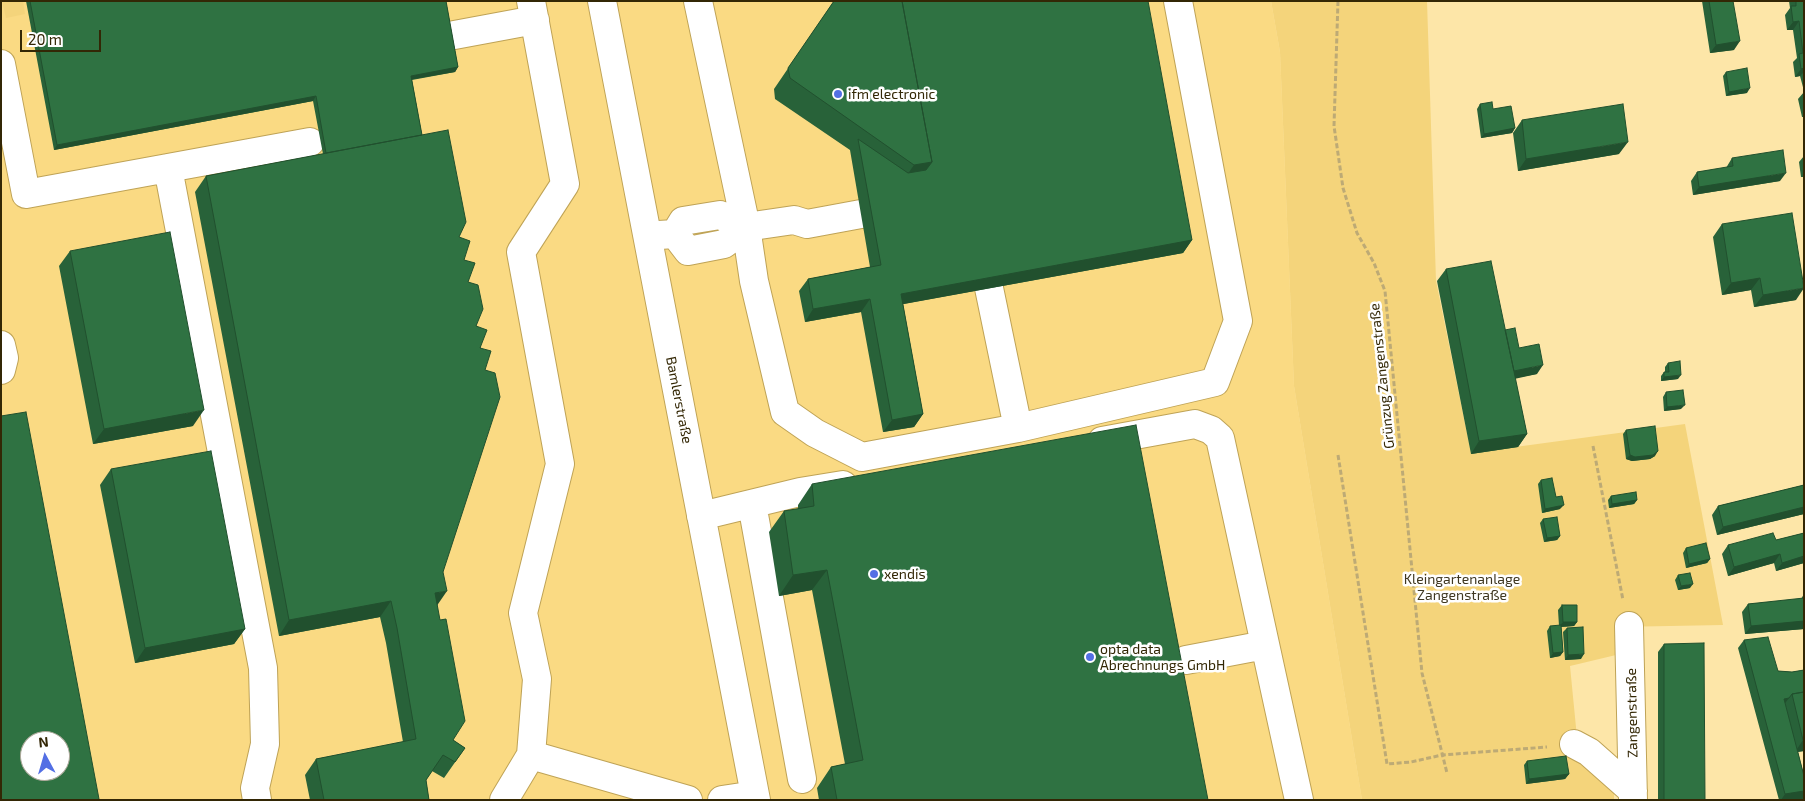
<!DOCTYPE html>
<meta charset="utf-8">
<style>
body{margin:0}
#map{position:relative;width:1805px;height:801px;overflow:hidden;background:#fde6a8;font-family:"Exo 2",sans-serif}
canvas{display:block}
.frame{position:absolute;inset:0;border:2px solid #332705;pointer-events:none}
.north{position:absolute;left:20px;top:731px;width:50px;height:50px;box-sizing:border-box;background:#fff;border:1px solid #ada99b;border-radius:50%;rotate:354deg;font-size:14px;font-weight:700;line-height:20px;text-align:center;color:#332705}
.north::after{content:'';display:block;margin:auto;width:18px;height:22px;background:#536fe4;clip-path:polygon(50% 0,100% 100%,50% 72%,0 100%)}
.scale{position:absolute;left:20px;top:30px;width:81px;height:22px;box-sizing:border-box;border:2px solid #332705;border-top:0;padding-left:6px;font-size:15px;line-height:18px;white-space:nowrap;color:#332705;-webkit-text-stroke:4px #fff;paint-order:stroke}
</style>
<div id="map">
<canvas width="1805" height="801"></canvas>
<div class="frame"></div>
<div class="north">N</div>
<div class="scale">20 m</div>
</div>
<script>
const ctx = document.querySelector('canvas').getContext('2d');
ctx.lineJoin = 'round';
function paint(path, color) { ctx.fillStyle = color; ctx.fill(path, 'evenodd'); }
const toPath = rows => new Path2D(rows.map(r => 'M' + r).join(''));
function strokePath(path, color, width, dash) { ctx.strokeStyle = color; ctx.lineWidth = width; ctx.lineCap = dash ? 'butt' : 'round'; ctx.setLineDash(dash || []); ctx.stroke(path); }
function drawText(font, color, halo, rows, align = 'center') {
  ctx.font = font + ' "Exo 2",sans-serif'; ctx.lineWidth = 5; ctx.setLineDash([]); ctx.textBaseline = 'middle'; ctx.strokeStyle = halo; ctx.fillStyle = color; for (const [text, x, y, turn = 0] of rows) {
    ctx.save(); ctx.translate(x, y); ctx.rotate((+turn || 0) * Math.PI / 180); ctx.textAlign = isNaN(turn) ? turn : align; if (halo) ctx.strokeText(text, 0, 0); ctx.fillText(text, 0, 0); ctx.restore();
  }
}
const built = toPath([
 [1,1,1271,1,1280,52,1294,386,1362,800,1,800],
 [30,741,60,741,60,771,30,771]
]);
const green = toPath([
 [2,1,23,1,25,14,6,18],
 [1271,1,1427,1,1436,281,1471,453,1685,424,1723,625,1616,627,1616,655,1570,666,1579,758,1614,786,1614,800,1362,800,1294,386,1280,52]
]);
const path = toPath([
 [1338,1,1334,126,1343,188,1357,233,1374,263,1385,291,1422,673,1447,773],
 [1593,446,1623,600],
 [1338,455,1387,764,1411,762,1442,755,1547,747]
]);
const minor = toPath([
 [602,1,756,800],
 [698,1,746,227,754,281,785,412,815,433,862,457,1018,428,1215,382,1238,321,1178,1],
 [449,36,535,20],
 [1,64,26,194,310,142],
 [168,168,263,668,265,744,255,788,257,800],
 [675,234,688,251,724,244,746,227,794,220,807,224,861,214],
 [659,235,675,234,683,221,720,215,746,227],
 [989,288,1018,428],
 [1,345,4,358,1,370],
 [1102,441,1195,424,1211,430,1220,438,1299,800],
 [752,504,802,779],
 [701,516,800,492,843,485],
 [1629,626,1633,800],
 [1186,660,1265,645],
 [1574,744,1589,752,1633,791],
 [531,755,537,679,523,613,560,464,521,252,565,184,531,1],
 [504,800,531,755,688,800],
 [722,800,755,795]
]);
const wall = toPath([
 [26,1,446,1,458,67,455,72,412,80,422,135,459,237,485,370,443,572,437,604,453,740,465,748,444,778,432,771,426,780,429,800,310,800,305,775,316,759,403,742,386,643,380,617,279,636,195,192,206,176,323,154,313,101,54,150],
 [834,1,1192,240,1183,253,903,304,923,414,914,427,883,432,861,312,805,322,799,291,808,279,870,267,850,150,775,99,774,89],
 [1702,1,1733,1,1734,50,1710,53],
 [1789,1,1804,1,1804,91,1800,76,1795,77,1793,62,1797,58,1793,30,1787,30,1785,15,1790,8],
 [1726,72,1747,93,1726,96,1723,76],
 [1804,92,1804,117,1802,117,1798,99],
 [1480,104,1515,128,1512,133,1481,138,1477,109],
 [1522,120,1619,154,1518,171,1513,133],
 [1804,156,1804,177,1801,177,1799,162],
 [1732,158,1780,181,1693,195,1691,181,1697,172,1726,168],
 [1722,224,1796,300,1754,307,1751,290,1722,295,1713,237],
 [70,251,193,426,93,444,59,266],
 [1446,269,1505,330,1537,374,1515,378,1527,434,1518,447,1471,454,1437,281],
 [1668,363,1678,379,1661,381,1661,376,1664,372,1665,372,1665,367],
 [1666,392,1681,409,1664,411,1663,397],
 [1626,430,1655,456,1650,459,1632,461,1626,459,1623,434],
 [111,469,245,629,234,644,135,663,100,485],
 [1541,480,1556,497,1560,509,1542,513,1538,484],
 [812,484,1208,800,819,800,817,788,831,767,845,764,812,590,779,596,769,532,784,511,798,509,798,505],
 [1804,485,1804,514,1717,535,1712,515,1718,506],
 [1611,496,1637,500,1634,504,1609,508,1608,500],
 [1543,519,1560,536,1557,540,1544,542,1540,523],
 [1804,533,1804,563,1776,571,1774,563,1728,576,1722,554,1728,545,1776,540],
 [1686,548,1710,559,1707,563,1686,568,1683,553],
 [1678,575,1690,588,1678,590,1675,580],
 [1804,594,1804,629,1745,634,1742,612,1748,604,1801,599],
 [1562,605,1577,622,1574,626,1561,627,1563,652,1560,656,1550,658,1547,631,1550,626,1559,626,1558,610],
 [1567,628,1581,659,1565,660,1563,632],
 [1744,640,1778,671,1792,672,1804,670,1804,751,1798,752,1804,776,1804,797,1802,800,1779,800,1738,648],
 [1664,644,1705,800,1658,800,1658,652],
 [1527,761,1569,774,1565,779,1526,784,1524,765]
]);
const shadedWall = toPath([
 [1799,21,1793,30,1787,30,1793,22],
 [1740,41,1734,50,1710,53,1716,45],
 [458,67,455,72,408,80,411,76],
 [1804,68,1804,72,1800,76,1795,77,1801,69],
 [1750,88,1747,93,1726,96,1729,92],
 [316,96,313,101,54,150,57,145],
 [1515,128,1512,133,1481,138,1484,134],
 [1628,142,1619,154,1518,171,1526,159],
 [932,162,917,183,900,185,914,165],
 [1786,173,1780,181,1693,195,1699,187],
 [1192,240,1183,253,893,306,901,294],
 [1760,278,1751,290,1722,295,1731,283],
 [1804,288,1796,300,1754,307,1763,295],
 [870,299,861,312,805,322,813,309],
 [1543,365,1537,374,1505,381,1511,372],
 [1681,375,1678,379,1661,381,1664,377],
 [1685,405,1681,409,1664,411,1667,407],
 [204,410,193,426,93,444,104,429],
 [923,414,914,427,883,432,892,420],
 [1527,434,1518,447,1471,454,1479,441],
 [1658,451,1655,456,1650,459,1632,461,1626,459,1630,455],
 [1637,500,1634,504,1609,508,1612,504],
 [1564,505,1560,509,1542,513,1545,509],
 [1804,507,1804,514,1717,535,1723,527],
 [1560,536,1557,540,1544,542,1547,538],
 [1780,554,1774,563,1728,576,1734,567],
 [1804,556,1804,563,1776,571,1782,563],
 [1710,559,1707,563,1686,568,1689,564],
 [827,570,812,590,779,596,793,575],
 [1693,584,1690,588,1678,590,1681,586],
 [447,591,436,607,435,593],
 [391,601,380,617,279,636,289,620],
 [1804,620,1804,629,1745,634,1751,626],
 [1563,622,1577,622,1574,626,1559,627],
 [245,629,234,644,135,663,145,648],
 [1563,652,1560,656,1550,658,1553,653],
 [1584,654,1581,659,1565,660,1568,655],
 [1789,698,1783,706,1784,699],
 [1804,740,1804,751,1795,752,1803,740],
 [1569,774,1565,779,1526,784,1529,779],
 [1804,791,1804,797,1802,800,1781,800,1785,794]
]);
const building = toPath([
 [30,1,446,1,458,67,411,76,422,135,326,153,316,96,57,145,30,1],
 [834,1,902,1,932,162,914,165,790,78,788,68,834,1],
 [902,1,1148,1,1192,240,901,294,923,414,892,420,870,299,813,309,808,279,881,265,858,139,908,173,926,170,932,162,902,1],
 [1709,1,1733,1,1740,41,1716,45,1709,1],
 [1796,1,1804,1,1804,68,1801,69,1799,54,1803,53,1799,21,1793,22,1791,6,1796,6,1796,1],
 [1747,68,1750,88,1729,92,1726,72,1747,68],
 [1492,102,1493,109,1511,106,1515,128,1484,134,1480,104,1492,102],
 [1623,104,1628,142,1526,159,1522,120,1623,104],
 [448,130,466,222,459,237,470,241,464,260,475,263,468,282,478,285,483,309,476,326,487,330,480,348,491,351,485,370,495,373,500,397,443,572,447,591,435,593,440,620,446,619,465,721,453,740,465,748,455,762,443,755,426,780,429,800,324,800,316,759,416,739,397,628,391,601,289,620,206,176,448,130],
 [1783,150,1786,173,1699,187,1697,172,1733,166,1732,158,1783,150],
 [1792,213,1804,288,1763,295,1760,278,1731,283,1722,224,1792,213],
 [170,232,204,410,104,429,70,251,170,232],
 [1491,261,1527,434,1479,441,1446,269,1491,261],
 [1515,328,1519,348,1539,344,1543,365,1514,371,1505,330,1515,328],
 [1680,361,1681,375,1664,377,1664,372,1669,372,1668,363,1680,361],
 [1683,390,1685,405,1667,407,1666,392,1683,390],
 [26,412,99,799,96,800,1,800,1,416,26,412],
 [30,741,60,741,60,771,30,771,30,741],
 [1136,425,1208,800,837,800,831,767,863,760,827,570,793,575,784,511,814,506,812,484,1136,425],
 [1655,426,1658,451,1653,455,1635,457,1630,455,1626,430,1655,426],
 [211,451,245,629,145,648,111,469,211,451],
 [1552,478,1556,497,1562,496,1564,505,1545,509,1541,480,1552,478],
 [1804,485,1804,507,1723,527,1718,506,1804,485],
 [1636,492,1637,500,1612,504,1611,496,1636,492],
 [1557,517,1560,536,1547,538,1543,519,1557,517],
 [1773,533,1776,540,1804,533,1804,556,1782,563,1780,554,1734,567,1728,545,1773,533],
 [1706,543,1710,559,1689,564,1686,548,1706,543],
 [1690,573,1693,584,1681,586,1678,575,1690,573],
 [1804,598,1804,621,1751,626,1748,604,1804,598],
 [1562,605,1577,605,1577,622,1563,622,1562,605],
 [1561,625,1563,652,1553,653,1550,626,1561,625],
 [1583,627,1584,654,1568,655,1567,628,1583,627],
 [1768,637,1778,671,1792,672,1804,670,1804,692,1792,694,1789,698,1784,699,1804,776,1804,791,1785,794,1744,640,1768,637],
 [1704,643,1705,800,1664,800,1664,644,1704,643],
 [1804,692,1804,740,1803,740,1792,694,1804,692],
 [1566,756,1569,774,1529,779,1527,761,1566,756]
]);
const markers = [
 [838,94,5,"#536fe4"],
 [874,574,5,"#536fe4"],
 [1090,657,5,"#536fe4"]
];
const poiNames = [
 ["ifm electronic",848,94],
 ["xendis",884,574],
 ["opta data",1100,649],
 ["Abrechnungs GmbH",1100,665]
];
const streetNames = [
 ["Grünzug Zangenstraße",1382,376,-96],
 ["Bamlerstraße",679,400,79],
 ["Zangenstraße",1632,713,-91]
];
const parkNames = [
 ["Kleingartenanlage",1462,579],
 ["Zangenstraße",1462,595]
];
paint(built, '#fada83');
paint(green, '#f4d47b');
strokePath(minor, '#bfa356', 30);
strokePath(path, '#bdaa75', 3, [5, 2.5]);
strokePath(minor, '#fff', 28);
paint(wall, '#286239');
paint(shadedWall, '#21502e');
paint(building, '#2f7242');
strokePath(building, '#21502e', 1);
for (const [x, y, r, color] of markers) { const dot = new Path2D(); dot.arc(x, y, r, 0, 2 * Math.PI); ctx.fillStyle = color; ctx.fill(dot); strokePath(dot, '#fff', 2); }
drawText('14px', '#332705', '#fff', poiNames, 'left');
drawText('14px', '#332705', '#fff', streetNames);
drawText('14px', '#3f3721', '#fff', parkNames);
</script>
